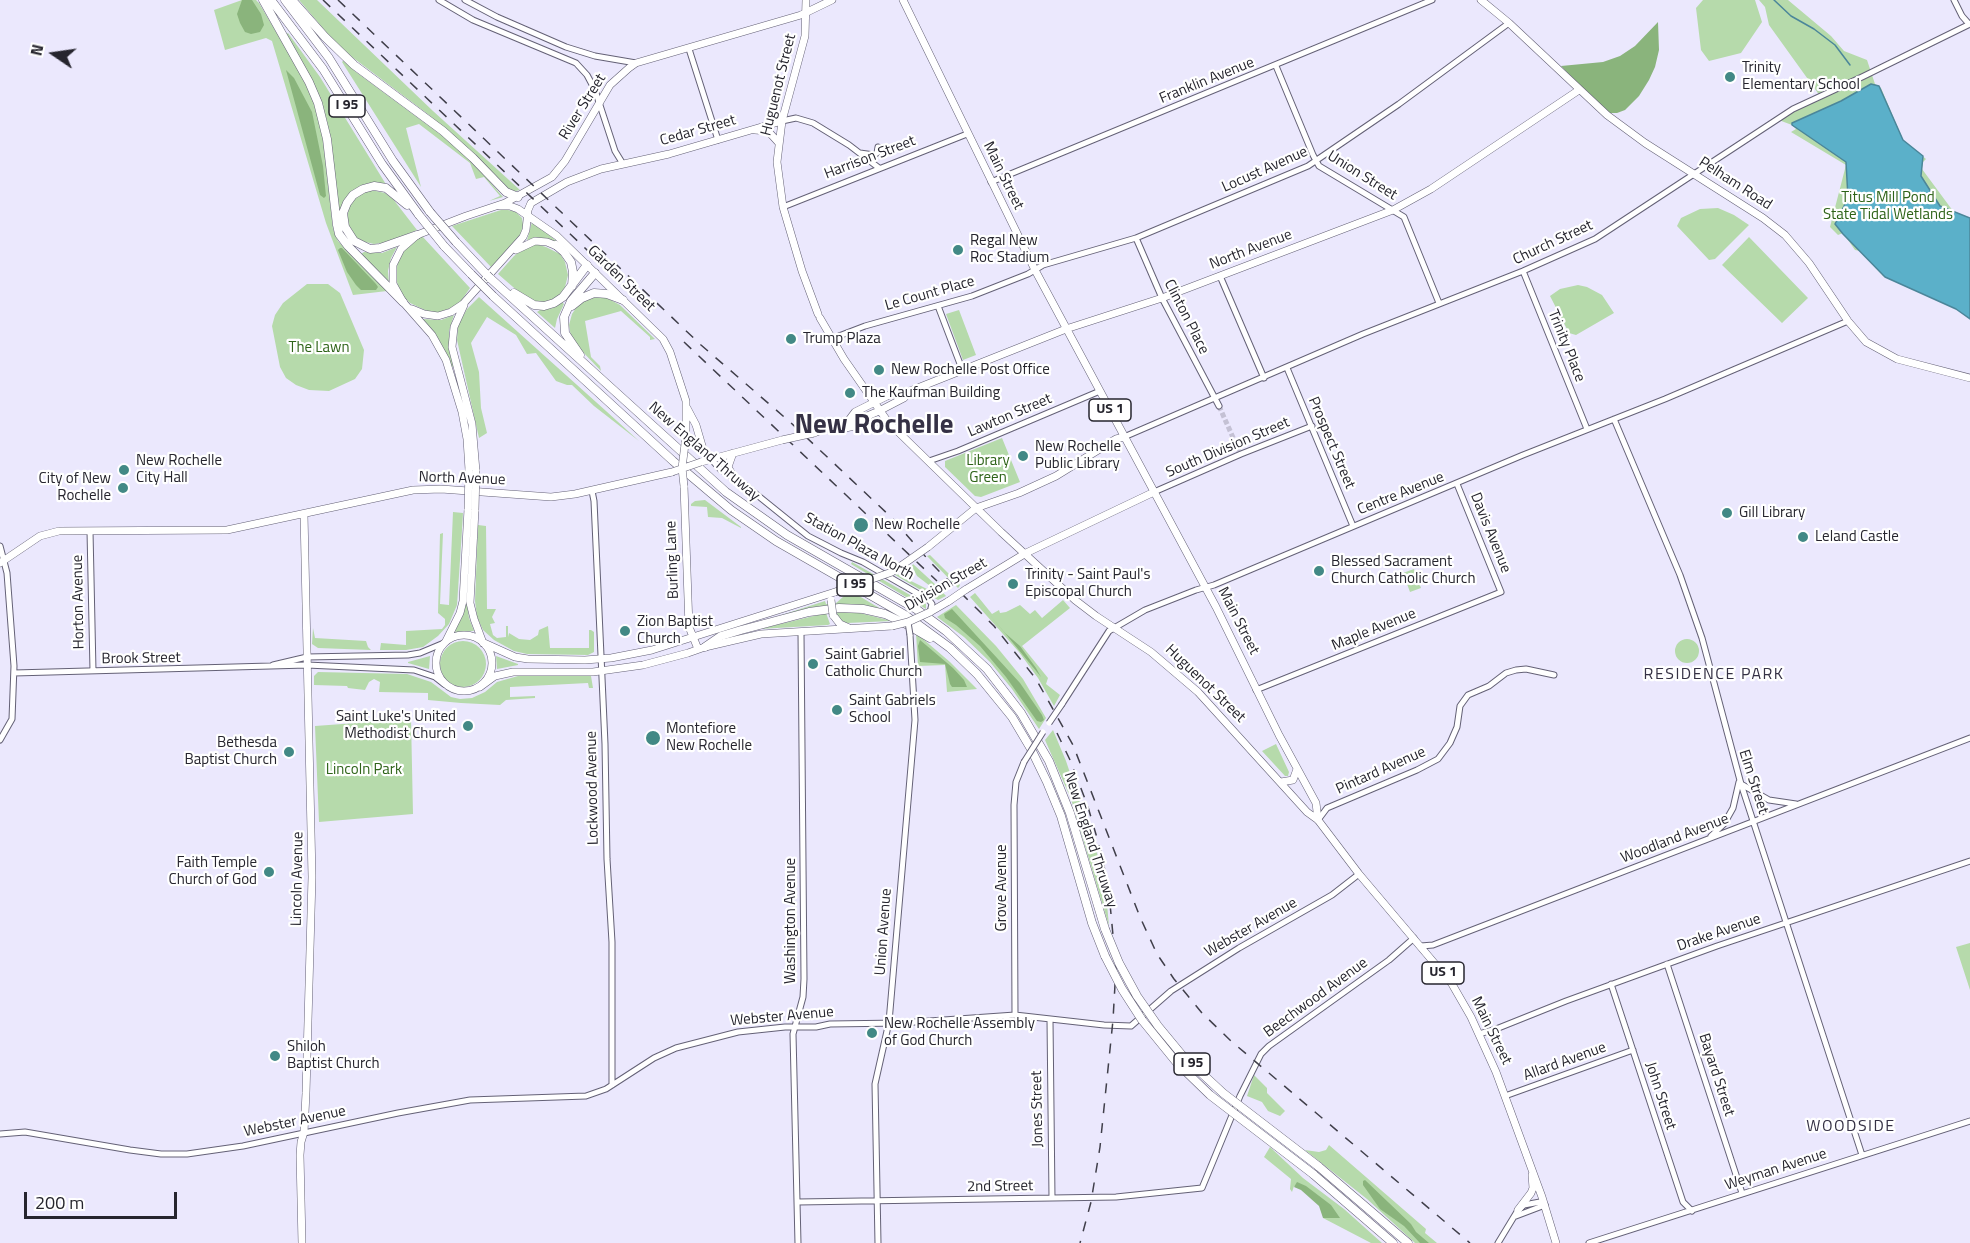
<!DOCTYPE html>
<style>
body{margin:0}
#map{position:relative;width:1970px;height:1243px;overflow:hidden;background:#ebe8fd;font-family:"Titillium Web",sans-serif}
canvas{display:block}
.north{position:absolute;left:24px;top:24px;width:60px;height:60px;-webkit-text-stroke:4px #fff;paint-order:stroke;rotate:283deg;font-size:16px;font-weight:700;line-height:24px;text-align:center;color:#26252e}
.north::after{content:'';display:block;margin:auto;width:21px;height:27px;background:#26252e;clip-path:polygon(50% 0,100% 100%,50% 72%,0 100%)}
.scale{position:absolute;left:24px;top:1192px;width:153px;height:27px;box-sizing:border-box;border:3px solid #26252e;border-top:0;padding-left:8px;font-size:18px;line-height:21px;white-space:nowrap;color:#26252e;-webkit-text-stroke:4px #fff;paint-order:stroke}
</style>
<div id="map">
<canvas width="1970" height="1243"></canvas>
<div class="north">N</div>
<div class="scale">200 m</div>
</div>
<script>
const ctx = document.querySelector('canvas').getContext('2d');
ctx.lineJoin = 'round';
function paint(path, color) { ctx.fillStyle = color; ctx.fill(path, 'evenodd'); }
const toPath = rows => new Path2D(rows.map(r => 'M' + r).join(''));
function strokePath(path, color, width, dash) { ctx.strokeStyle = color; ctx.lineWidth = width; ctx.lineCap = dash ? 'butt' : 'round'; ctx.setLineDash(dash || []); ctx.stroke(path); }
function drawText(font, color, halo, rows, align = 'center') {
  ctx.font = font + ' "Titillium Web",sans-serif'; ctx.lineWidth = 4.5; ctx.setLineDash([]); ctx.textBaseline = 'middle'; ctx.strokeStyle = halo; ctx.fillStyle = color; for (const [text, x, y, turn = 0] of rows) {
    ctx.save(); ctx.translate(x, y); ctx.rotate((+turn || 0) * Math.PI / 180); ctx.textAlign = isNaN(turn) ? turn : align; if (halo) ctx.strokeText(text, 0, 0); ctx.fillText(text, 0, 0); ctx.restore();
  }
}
const green = toPath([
 [242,0,256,0,259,3,301,74,313,101,322,127,333,229,338,241,387,291,353,295,326,223,272,41,266,38,225,50,214,10],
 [299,0,317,0,433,111,520,190,512,192,507,189,468,149,429,115,352,57,332,39],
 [1703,0,1755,0,1762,22,1741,53,1709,61,1701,50,1696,8],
 [1759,0,1788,0,1831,36,1844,51,1867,60,1875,84,1881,88,1903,140,1926,159,1923,162,1922,169,1953,211,1970,218,1913,290,1883,276,1860,251,1855,250,1843,233,1838,235,1830,227,1846,165,1791,132,1796,129,1792,125,1776,119,1820,96,1769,25,1765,7],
 [288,33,320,77,387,186,371,183,363,185,352,191,343,205,339,219,327,121,315,86,286,34],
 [344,60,356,72,452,143,479,169,503,197,489,201,500,196,484,177,476,179,470,163,419,124,406,128,421,187,342,62],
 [366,191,376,191,385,193,393,199,417,230,389,242,374,244,361,241,351,233,347,219,349,207,357,195],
 [1718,208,1734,215,1749,225,1715,259,1709,260,1677,226,1681,218,1700,209],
 [504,209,516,212,522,218,523,225,520,237,491,267,452,226],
 [532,222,543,230,560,244,537,238,527,240],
 [422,236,470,288,461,301,451,308,440,312,429,312,410,303,401,294,397,282,396,273,398,261,406,247],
 [1749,237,1808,298,1782,323,1722,265],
 [536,244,546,247,560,254,565,262,568,275,565,287,558,297,548,302,538,303,520,293,498,274,514,256,527,246],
 [397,247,391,258,388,271,389,283,361,254,364,252,382,253],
 [307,284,328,284,340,293,364,350,362,369,355,379,329,391,309,390,296,385,286,378,280,367,272,326,275,315,283,303],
 [1578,285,1587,287,1602,295,1614,313,1576,335,1569,333,1550,296,1560,289],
 [479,297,606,411,639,441,594,406,572,385,567,385,556,381,536,353,527,354,516,335,487,317,471,343,479,372,481,408,487,433,479,438,457,340,458,325,467,309],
 [598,297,607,298,620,305,655,339,650,340,650,337,621,311,585,321,591,357,600,366,601,371,580,349,571,337,569,325,572,314,578,305,588,299],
 [562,302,564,304,557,319,555,328,537,312,540,310,553,308],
 [959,310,976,355,963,360,946,314],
 [454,315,449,331,449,347,454,366,452,367,438,340,422,321,423,319,441,320],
 [1002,438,1020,482,981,497,975,496,945,467,945,461],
 [705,500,741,527,741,528,722,518,708,517,707,507,691,506,691,504,695,501],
 [453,512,463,513,462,530,457,605,449,624,438,636,423,647,406,650,380,650,381,643,406,645,406,631,442,629,445,625,445,619,438,613,440,534,443,533,440,604,449,605],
 [478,525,486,526,487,609,496,609,492,617,495,623,490,624,493,635,497,638,506,637,506,626,508,626,508,637,509,633,519,639,530,640,538,635,539,630,548,626,550,648,589,648,589,630,591,630,594,632,594,652,588,655,527,654,514,651,494,640,483,630,477,617,475,601],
 [930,555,960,585,959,587,958,588,927,556],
 [852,562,926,604,926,609,851,564],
 [913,564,936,585,946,596,938,600,895,575,897,574,929,590,930,586,917,576,912,566],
 [1414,569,1421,588,1410,592,1403,573],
 [854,593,881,609,866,607,769,619,825,601,826,604,835,604,844,596],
 [975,593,992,614,999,610,1000,613,1006,612,1020,605,1030,614,1035,610,1042,618,1063,600,1070,608,1022,646,1048,678,1046,684,1060,695,1054,706,1038,678,1019,652,970,597],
 [466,603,467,603,469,618,474,631,455,632],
 [956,605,996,646,1023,679,1046,718,1039,729,1012,689,990,662,964,637,937,617],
 [835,611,856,612,892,621,847,623,840,620],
 [826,613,830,624,828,625,760,629],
 [313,628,315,638,366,641,368,647,371,650,318,648,312,644],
 [916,633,950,662,977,689,947,692,945,665,918,666],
 '1675 651a12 12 0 1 1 24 0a12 12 0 1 1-24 0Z',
 '440 664a23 23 0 1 1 46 0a23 23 0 1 1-46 0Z',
 [430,656,429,669,408,663,408,662],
 [496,656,518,664,518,665,497,669],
 [318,672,407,674,431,682,451,697,460,699,472,698,485,692,497,682,518,676,591,676,593,688,589,688,588,683,510,687,510,697,535,696,535,698,506,700,500,705,461,703,428,700,428,693,379,692,380,682,374,679,369,682,365,690,348,688,347,686,314,685,314,676],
 [411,719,413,814,319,822,315,726],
 [1053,730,1066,761,1097,853,1106,893,1109,926,1071,799,1045,740],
 [1276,744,1289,772,1288,776,1285,776,1262,751],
 [1970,943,1970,990,1956,947],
 [1254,1075,1267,1088,1267,1093,1285,1111,1280,1116,1268,1111,1262,1102,1247,1096],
 [1329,1145,1426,1229,1425,1233,1437,1243,1415,1243,1367,1199,1305,1150,1319,1152,1326,1150],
 [1270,1147,1303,1178,1344,1209,1382,1243,1371,1243,1323,1218,1327,1207,1305,1188,1294,1186,1292,1192,1290,1189,1291,1179,1264,1157]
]);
const forest = toPath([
 [242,0,252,0,261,14,264,25,260,32,251,34,245,32,240,23,237,14],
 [1658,22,1659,50,1655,67,1649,80,1639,96,1625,110,1617,113,1610,113,1596,103,1561,66,1603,62,1620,56,1635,46],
 [286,70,294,78,312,112,323,166,326,196,324,198,320,195],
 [340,248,342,248,376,284,378,287,376,290,361,290,356,285,347,272,338,250],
 [952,609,1020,683,1042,715,1044,720,1041,722,1037,721,1006,677,980,646,956,625,945,618,944,614],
 [990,615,1005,633,1020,646,1036,668,1041,677],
 [920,640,953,668,964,680,967,687,952,687,950,684,945,664,920,662,918,646],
 [1365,1180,1411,1224,1416,1232,1429,1243,1420,1243,1404,1226,1380,1209,1363,1185,1363,1181],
 [1297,1182,1306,1186,1331,1205,1340,1218,1323,1218,1319,1206,1301,1190,1294,1187]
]);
const water = toPath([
 [1871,84,1879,86,1903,140,1923,156,1921,176,1940,206,1970,218,1970,319,1956,309,1885,277,1843,234,1835,224,1848,198,1846,162,1792,125,1792,123,1841,101,1871,84]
]);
const stream = toPath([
 [1774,0,1791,16,1814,29,1835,45,1850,65]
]);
const minorTunnel = toPath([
 [1219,406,1239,451]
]);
const minor = toPath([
 [439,0,473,20,576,63,587,75,595,90,615,151,623,164],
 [465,0,497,17,566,47,595,56,636,63],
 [1954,0,1962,16,1969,24],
 [689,49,718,140],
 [1276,66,1313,155,1319,166,1404,217,1439,303],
 [782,121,796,118,813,123,849,145,879,168],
 [860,153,874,155,877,153,878,147],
 [991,182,1432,0],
 [783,207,967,134],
 [1136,238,1162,298,1219,406],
 [1523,271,1587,429],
 [1220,276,1264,378],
 [938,306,962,369],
 [831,339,865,326,972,296,1028,274,1043,265,1136,238,1308,166,1399,104,1509,23],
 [1287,368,1353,526],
 [1614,419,1680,575,1702,638,1741,784,1862,1155],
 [1124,437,1363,334,1523,271,1595,239,1793,109,1862,77,1970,24],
 [711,459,720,469,746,486,808,536,841,553,863,562,929,600,932,604,930,612],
 [929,461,958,451,1100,391],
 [592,491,594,501,605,744,607,859,612,942,612,1085],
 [1154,492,1241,454,1312,426],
 [90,531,93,671],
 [0,546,7,573,14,666,12,719,0,740],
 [273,665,307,657,408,655,420,653,444,643],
 [14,673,307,665,414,670,435,677,444,684],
 [1256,690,1501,592,1457,484],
 [1062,704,1109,631,1145,610,1196,590,1214,585,1523,455,1665,399,1848,321],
 [1741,784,1769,800,1796,804],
 [1318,820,1327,808,1417,770,1438,759,1450,743,1457,727,1460,706,1468,695,1489,686,1506,673,1516,670,1526,669,1554,675],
 [1711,836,1724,824,1733,808,1739,782],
 [1421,946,1433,945,1970,738],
 [1667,964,1742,1193],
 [1611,984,1683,1202,1692,1211],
 [1015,1015,1014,805,1016,782,1024,762],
 [1050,1020,1052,1198],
 [1479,1034,1496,1029,1566,1001,1717,946,1970,861],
 [1505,1096,1633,1050],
 [0,1134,25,1132,130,1150,161,1154,187,1154,243,1146,398,1113,470,1100,586,1096,606,1089,654,1058,676,1048,738,1032,785,1027,816,1027,830,1024,901,1023,1015,1015,1104,1025,1131,1026,1171,991,1239,948,1332,895,1359,874],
 [798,1202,1116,1197,1202,1188,1240,1096,1261,1054,1269,1046,1389,960,1414,938],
 [1516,1216,1545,1205],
 [798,1243,793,1034,803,997,804,979,801,633],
 [878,1243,875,1084,889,1022,915,720,910,635],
 [1498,1243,1518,1210,1524,1205,1540,1202,1545,1205],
 [1589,1243,1970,1121]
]);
const major = toPath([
 [806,0,805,36,782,121,777,162,783,207,802,271,818,314],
 [903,0,1035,270,1216,607,1279,735,1316,803,1318,820],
 [1481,0,1509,23,1607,115,1645,143,1763,218,1785,235,1809,263,1848,321,1866,342,1897,359,1970,378],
 [755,130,768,131,778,142],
 [500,206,510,206,518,209,557,236,663,339,670,352,686,401,686,436],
 [516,250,535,241,547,242,559,247],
 [464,305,454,327,452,347,472,424,476,471],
 [412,309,424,314,438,316,451,312,463,304,523,237,526,230,528,210,531,203,567,182,601,169,669,154,782,121],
 [820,318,844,359,888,422,1001,532,1075,600,1096,616,1151,652,1198,692,1307,812,1318,820,1359,874,1452,984,1471,1017,1496,1072,1542,1197,1556,1243],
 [687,408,696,425,703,449,711,459],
 [849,420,858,420,879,411,904,398,910,391],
 [833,428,841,429,877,421,888,422],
 [814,433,849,420,855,412,887,396,900,391,910,391,1066,329,1162,298,1393,210,1431,189,1579,90],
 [733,453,728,467,734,478],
 [701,462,782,440],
 [469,470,467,439,462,412,446,360,432,335,403,302,393,284,393,265,401,249,417,235,466,216,505,203,552,177,565,161,610,85,629,68,636,63,801,15,832,0],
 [684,486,689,627,698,649],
 [475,510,470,603,474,619,483,643],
 [928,547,976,508,1019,493,1056,476,1116,439,1124,437],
 [0,563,40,536,59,531,227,530,413,490,441,489,551,497,575,494,672,472],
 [965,590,1026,553,1154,492],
 [930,612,949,601],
 [833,615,840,624,849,628],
 '436 663a28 28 0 1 1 56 0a28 28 0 1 1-56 0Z',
 [446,641,460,613,463,601,468,509],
 [484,643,515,657,528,659,585,660,611,658,652,650,835,592],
 [480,687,495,676,513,672,593,672,643,665,688,653,705,647,761,634,892,626],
 [1281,782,1293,780,1297,769],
 [1518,1210,1531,1193,1533,1188,1532,1175],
 [302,1243,300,1155,301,1142,304,1132,306,1093,312,877,304,514]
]);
const highway = toPath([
 [263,0,309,82,318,103,327,139,337,225,339,234,348,246,403,302],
 [271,0,323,69,382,164,419,215],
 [285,0,329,58,393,161,430,212],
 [292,0,325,37,354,65,443,131,473,158,506,192,518,197],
 [407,205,386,188,374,186,363,189,353,195,347,203,343,213,345,227,354,241,370,249,380,248,417,235],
 [456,242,487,275],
 [556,245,564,252,571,262,573,272,572,286],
 [444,246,471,274],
 [490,278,726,492,787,535,916,609,946,631,987,669,1021,713,1049,761,1070,813,1105,929],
 [514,293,534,305,544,306,554,303,563,297,587,265],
 [493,296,673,461,731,510,776,541,905,615,950,648,977,674,1012,717,1031,749,1047,782,1061,816,1092,923,1105,956],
 [572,306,582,298,594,293,607,294,623,300],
 [580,355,565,333,564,317,571,301,595,273],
 [705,647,721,636,741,630,809,612,839,608,863,609,885,614,906,624,930,638],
 [1318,1166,1408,1243],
 [1313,1174,1393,1243]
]);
const rail = toPath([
 [323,0,623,284],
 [338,0,701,345,790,422,892,518,931,563,994,626,1036,679,1073,745,1140,917,1157,954,1174,979,1202,1013,1231,1041,1470,1243],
 [684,342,937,581],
 [1057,733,1071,762,1088,807,1102,855,1109,893,1116,967,1113,1020,1100,1147,1091,1202,1080,1243]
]);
const minorBridge = toPath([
 [908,622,910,635],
 [1049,723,1062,704],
 [1024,762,1043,732]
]);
const majorBridge = toPath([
 [782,440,814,433],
 [672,472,701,462],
 [684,486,682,468,686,436],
 [468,509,469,470],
 [475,510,476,471],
 [835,592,892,572,928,547],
 [831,600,833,615],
 [949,601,965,590],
 [892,626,908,622,930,612]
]);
const highwayBridge = toPath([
 [430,212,456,242],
 [419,215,444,246],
 [471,274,493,296],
 [487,275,490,278],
 [1105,929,1119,963,1137,996,1158,1026,1182,1055,1223,1093,1318,1166],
 [1105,956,1122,989,1142,1020,1177,1063,1210,1095,1313,1174]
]);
const markers = [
 [1730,77,6,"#428985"],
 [958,250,6,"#428985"],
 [791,339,6,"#428985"],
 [879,370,6,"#428985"],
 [850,393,6,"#428985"],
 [1023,456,6,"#428985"],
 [124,470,6,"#428985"],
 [123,488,6,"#428985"],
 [1727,513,6,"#428985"],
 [861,525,8,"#428985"],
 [1803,537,6,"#428985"],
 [1319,571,6,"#428985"],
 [1013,584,6,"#428985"],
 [625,631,6,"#428985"],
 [813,664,6,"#428985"],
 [837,710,6,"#428985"],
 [468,726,6,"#428985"],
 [653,738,8,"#428985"],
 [289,752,6,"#428985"],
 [269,872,6,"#428985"],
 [872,1033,6,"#428985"],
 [275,1056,6,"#428985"]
];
const shields = [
 [347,106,36],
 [1110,410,42],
 [855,585,36],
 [1443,973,42],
 [1192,1064,36]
];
const shieldNames = [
 ["I 95",347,106],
 ["US 1",1110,410],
 ["I 95",855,585],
 ["US 1",1443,973],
 ["I 95",1192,1064]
];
const poiNames = [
 ["Trinity",1742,68],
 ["Elementary School",1742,85],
 ["Regal New",970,241],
 ["Roc Stadium",970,258],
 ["Trump Plaza",803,339],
 ["New Rochelle Post Office",891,370],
 ["The Kaufman Building",862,393],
 ["New Rochelle",1035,447],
 ["Public Library",1035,464],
 ["New Rochelle",136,461],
 ["City Hall",136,478],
 ["City of New",111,479,"right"],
 ["Rochelle",111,496,"right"],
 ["Gill Library",1739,513],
 ["New Rochelle",874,525],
 ["Leland Castle",1815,537],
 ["Blessed Sacrament",1331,562],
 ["Church Catholic Church",1331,579],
 ["Trinity - Saint Paul's",1025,575],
 ["Episcopal Church",1025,592],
 ["Zion Baptist",637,622],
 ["Church",637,639],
 ["Saint Gabriel",825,655],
 ["Catholic Church",825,672],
 ["Saint Gabriels",849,701],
 ["School",849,718],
 ["Saint Luke's United",456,717,"right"],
 ["Methodist Church",456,734,"right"],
 ["Montefiore",666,729],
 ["New Rochelle",666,746],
 ["Bethesda",277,743,"right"],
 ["Baptist Church",277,760,"right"],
 ["Faith Temple",257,863,"right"],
 ["Church of God",257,880,"right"],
 ["New Rochelle Assembly",884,1024],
 ["of God Church",884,1041],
 ["Shiloh",287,1047],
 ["Baptist Church",287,1064]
];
const streetNames = [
 ["Franklin Avenue",1207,81,-22],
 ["Huguenot Street",779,85,-76],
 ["River Street",583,107,-58],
 ["Cedar Street",698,131,-16],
 ["Harrison Street",870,158,-21],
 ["Locust Avenue",1265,170,-24],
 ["Main Street",1003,176,64],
 ["Union Street",1362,176,32],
 ["Pelham Road",1735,184,33],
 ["Church Street",1553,243,-25],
 ["North Avenue",1251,250,-21],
 ["Garden Street",621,279,44],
 ["Le Count Place",930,294,-16],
 ["Clinton Place",1186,317,63],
 ["Trinity Place",1566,346,68],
 ["Lawton Street",1010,416,-23],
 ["Prospect Street",1331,443,67],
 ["South Division Street",1228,448,-23],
 ["New England Thruway",704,452,41],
 ["North Avenue",462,479,2],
 ["Centre Avenue",1401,494,-22],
 ["Davis Avenue",1490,533,68],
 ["Station Plaza North",859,547,29],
 ["Burling Lane",673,560,-92],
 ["Division Street",946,585,-30],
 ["Horton Avenue",79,602,-91],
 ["Main Street",1238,621,63],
 ["Maple Avenue",1374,630,-22],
 ["Brook Street",141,659,-1],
 ["Huguenot Street",1205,684,44],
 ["Pintard Avenue",1381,771,-24],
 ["Elm Street",1753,782,72],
 ["Lockwood Avenue",593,788,-91],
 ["Woodland Avenue",1675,839,-21],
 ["New England Thruway",1090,840,72],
 ["Lincoln Avenue",298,879,-89],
 ["Grove Avenue",1002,888,-90],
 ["Washington Avenue",791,921,-90],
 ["Webster Avenue",1251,928,-30],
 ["Union Avenue",884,932,-86],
 ["Drake Avenue",1719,933,-19],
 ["Beechwood Avenue",1316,998,-36],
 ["Webster Avenue",782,1017,-5],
 ["Main Street",1491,1031,64],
 ["Allard Avenue",1565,1062,-20],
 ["Bayard Street",1716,1075,72],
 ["John Street",1660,1096,72],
 ["Jones Street",1038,1109,-91],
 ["Webster Avenue",295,1122,-12],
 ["Weyman Avenue",1776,1170,-18],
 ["2nd Street",1000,1187,-1]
];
const parkNames = [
 ["Titus Mill Pond",1888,198],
 ["State Tidal Wetlands",1888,215],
 ["The Lawn",319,348],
 ["Library",988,461],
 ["Green",988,478],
 ["Lincoln Park",364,770]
];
const neighbourhoodNames = [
 ["RESIDENCE PARK",1714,675],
 ["WOODSIDE",1851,1127]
];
const townNames = [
 ["New Rochelle",874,426]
];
paint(green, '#b6daab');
paint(forest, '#8ab47c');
paint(water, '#5bb0c9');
strokePath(water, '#4b869a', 1.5);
strokePath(stream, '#4b869a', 1.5);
strokePath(minorTunnel, '#c4c1d4', 5, [5, 2.5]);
strokePath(minor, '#646176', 7);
strokePath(major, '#646176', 8);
strokePath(highway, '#646176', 9);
strokePath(minor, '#fff', 5);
strokePath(major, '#fff', 7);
strokePath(highway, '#fff', 8);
strokePath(rail, '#403f4a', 1.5, [10, 10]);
strokePath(minorBridge, '#646176', 7, []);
strokePath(majorBridge, '#646176', 8, []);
strokePath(highwayBridge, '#646176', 9, []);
strokePath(minorBridge, '#fff', 5);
strokePath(majorBridge, '#fff', 7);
strokePath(highwayBridge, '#fff', 8);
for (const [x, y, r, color] of markers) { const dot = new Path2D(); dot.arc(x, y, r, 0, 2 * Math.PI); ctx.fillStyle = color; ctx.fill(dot); strokePath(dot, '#fff', 2); }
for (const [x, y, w] of shields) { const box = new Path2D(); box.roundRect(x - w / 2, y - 11, w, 22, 4.5); ctx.fillStyle = '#fff'; ctx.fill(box); strokePath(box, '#26252e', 1.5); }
drawText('bold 14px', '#26252e', null, shieldNames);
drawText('15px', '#26252e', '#fff', poiNames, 'left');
drawText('15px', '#26252e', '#fff', streetNames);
drawText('15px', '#2e6318', '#fff', parkNames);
ctx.letterSpacing = '1.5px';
drawText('16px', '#353145', '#fff', neighbourhoodNames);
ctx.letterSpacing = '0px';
drawText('bold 27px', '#353145', '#fff', townNames);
</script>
